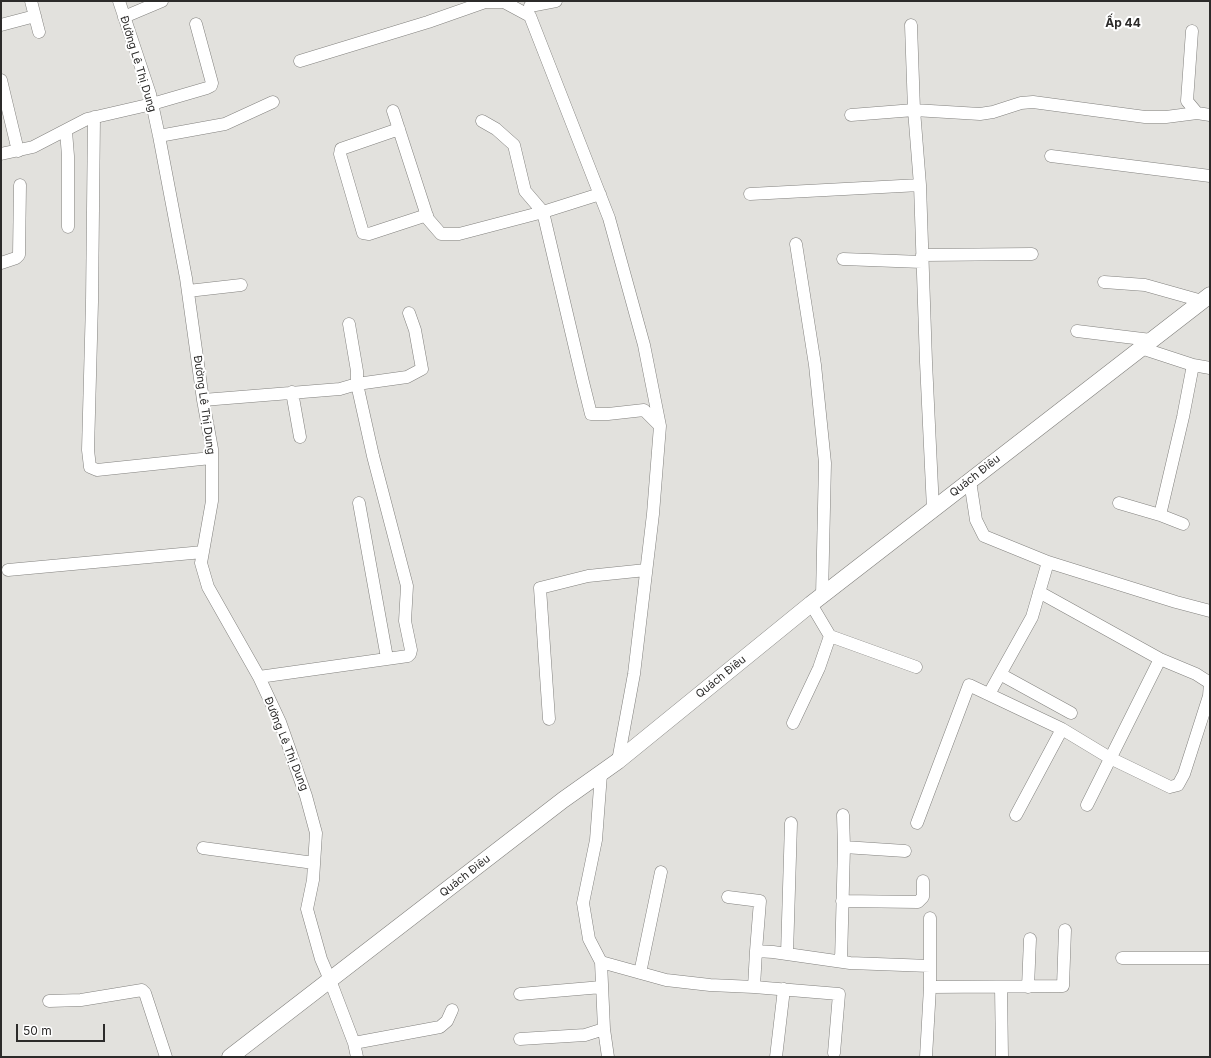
<!DOCTYPE html>
<meta charset="utf-8">
<style>
body{margin:0}
#map{position:relative;width:1211px;height:1058px;overflow:hidden;background:#e2e1dd;font-family:Inter,sans-serif}
canvas{display:block}
.frame{position:absolute;inset:0;border:2px solid #2c2b2a;pointer-events:none}
.scale{position:absolute;left:16px;top:1024px;width:89px;height:18px;box-sizing:border-box;border:2px solid #2c2b2a;border-top:0;padding-left:5px;font-size:12px;line-height:14px;white-space:nowrap;color:#2c2b2a;-webkit-text-stroke:3px #fff;paint-order:stroke}
</style>
<div id="map">
<canvas width="1211" height="1058"></canvas>
<div class="frame"></div>
<div class="scale">50 m</div>
</div>
<script>
const ctx = document.querySelector('canvas').getContext('2d');
ctx.lineJoin = 'round';
const toPath = rows => new Path2D(rows.map(r => 'M' + r).join(''));
function strokePath(path, color, width, dash) { ctx.strokeStyle = color; ctx.lineWidth = width; ctx.lineCap = dash ? 'butt' : 'round'; ctx.setLineDash(dash || []); ctx.stroke(path); }
function drawText(font, color, halo, rows, align = 'center') {
  ctx.font = font + ' Inter,sans-serif'; ctx.lineWidth = 4; ctx.setLineDash([]); ctx.textBaseline = 'middle'; ctx.strokeStyle = halo; ctx.fillStyle = color; for (const [text, x, y, turn = 0] of rows) {
    ctx.save(); ctx.translate(x, y); ctx.rotate((+turn || 0) * Math.PI / 180); ctx.textAlign = isNaN(turn) ? turn : align; if (halo) ctx.strokeText(text, 0, 0); ctx.fillText(text, 0, 0); ctx.restore();
  }
}
const minor = toPath([
 [31,1,39,32],
 [119,1,150,94,159,136,186,278,203,400,212,449,212,501,201,563,208,587,259,677,280,722,306,796,316,833,313,880,307,909,321,959,330,980,354,1043,357,1057],
 [485,1,485,2,504,2,530,16,609,218,644,345,660,426,653,514,634,674,618,761],
 [530,6,556,1],
 [124,17,162,1],
 [1,25,35,16],
 [911,25,914,110,920,185,926,362,933,509],
 [1192,31,1187,101,1197,113,1210,115],
 [300,61,428,22,485,2],
 [1,80,18,151],
 [393,111,428,219,441,234,459,234,543,212,583,382,591,414,608,414,644,410,660,426],
 [851,115,914,110,980,114,993,112,1021,103,1033,102,1145,117,1166,117,1197,113],
 [94,117,92,302,88,450,90,467,97,470,211,458],
 [482,121,496,129,514,145,525,191,543,212,600,194],
 [399,129,341,149,340,154,363,233,369,234,427,215],
 [66,131,68,156,68,227],
 [159,136,225,124,273,102],
 [1,154,33,147,87,119,152,104,207,88,211,86,212,83,196,24],
 [1051,156,1210,176],
 [750,194,920,185],
 [796,244,815,365,825,463,822,596],
 [922,255,1032,254],
 [843,259,922,262],
 [1,263,16,258,19,255,20,185],
 [1104,282,1145,285,1202,301],
 [188,291,241,285],
 [1077,331,1151,340],
 [1141,348,1193,365,1183,417,1160,515,1183,524],
 [1193,365,1210,368],
 [292,392,300,437],
 [203,400,340,389,357,384,407,377,422,369,415,330,409,313],
 [970,481,976,520,984,536,1048,562,1176,602,1210,611],
 [359,503,387,658],
 [1119,503,1160,515],
 [8,570,203,552],
 [830,636,916,667],
 [1000,674,1071,713],
 [259,677,408,656,410,654,411,650,405,621,407,586,373,456,357,384,357,371,349,324],
 [989,694,1032,617,1048,562],
 [549,719,540,588,588,576,646,570],
 [793,723,819,668,830,636,811,604],
 [601,774,596,840,583,903,589,939,601,962,604,1029,608,1057],
 [1087,805,1160,659],
 [1016,815,1062,729],
 [917,823,969,685,1062,729,1110,758,1170,787,1178,785,1184,774,1209,696,1210,683,1196,674,1160,659,1039,592],
 [844,847,905,851],
 [203,848,314,863],
 [728,897,760,901,756,951],
 [842,901,918,902,923,897,923,881],
 [787,954,791,823],
 [1122,958,1210,958],
 [841,961,844,847,843,815],
 [601,962,666,980,710,985,754,987,756,951,773,952,850,963,930,966,930,987,1063,986,1065,930],
 [930,966,930,918],
 [640,973,661,872],
 [754,987,839,994,834,1053],
 [1001,987,1002,1057],
 [1028,987,1030,939],
 [520,994,602,987],
 [49,1001,81,1000,142,990,145,993,166,1057],
 [520,1039,585,1035,604,1029],
 [354,1043,440,1027,447,1021,452,1010],
 [776,1057,784,989],
 [926,1057,930,987]
]);
const major = toPath([
 [230,1057,563,800,618,761,811,604,1210,295]
]);
const streetNames = [
 ["Đường Lê Thị Dung",138,64,73],
 ["Đường Lê Thị Dung",204,405,82],
 ["Quách Điêu",975,476,-38],
 ["Quách Điêu",721,677,-39],
 ["Đường Lê Thị Dung",286,744,68],
 ["Quách Điêu",465,876,-38]
];
const neighbourhoodNames = [
 ["Ấp 44",1123,23]
];
strokePath(minor, '#82817e', 13);
strokePath(major, '#82817e', 17);
strokePath(minor, '#fff', 12);
strokePath(major, '#fff', 16);
drawText('11px', '#2c2b2a', '#fff', streetNames);
drawText('bold 12px', '#2c2b2a', '#fff', neighbourhoodNames);
</script>
